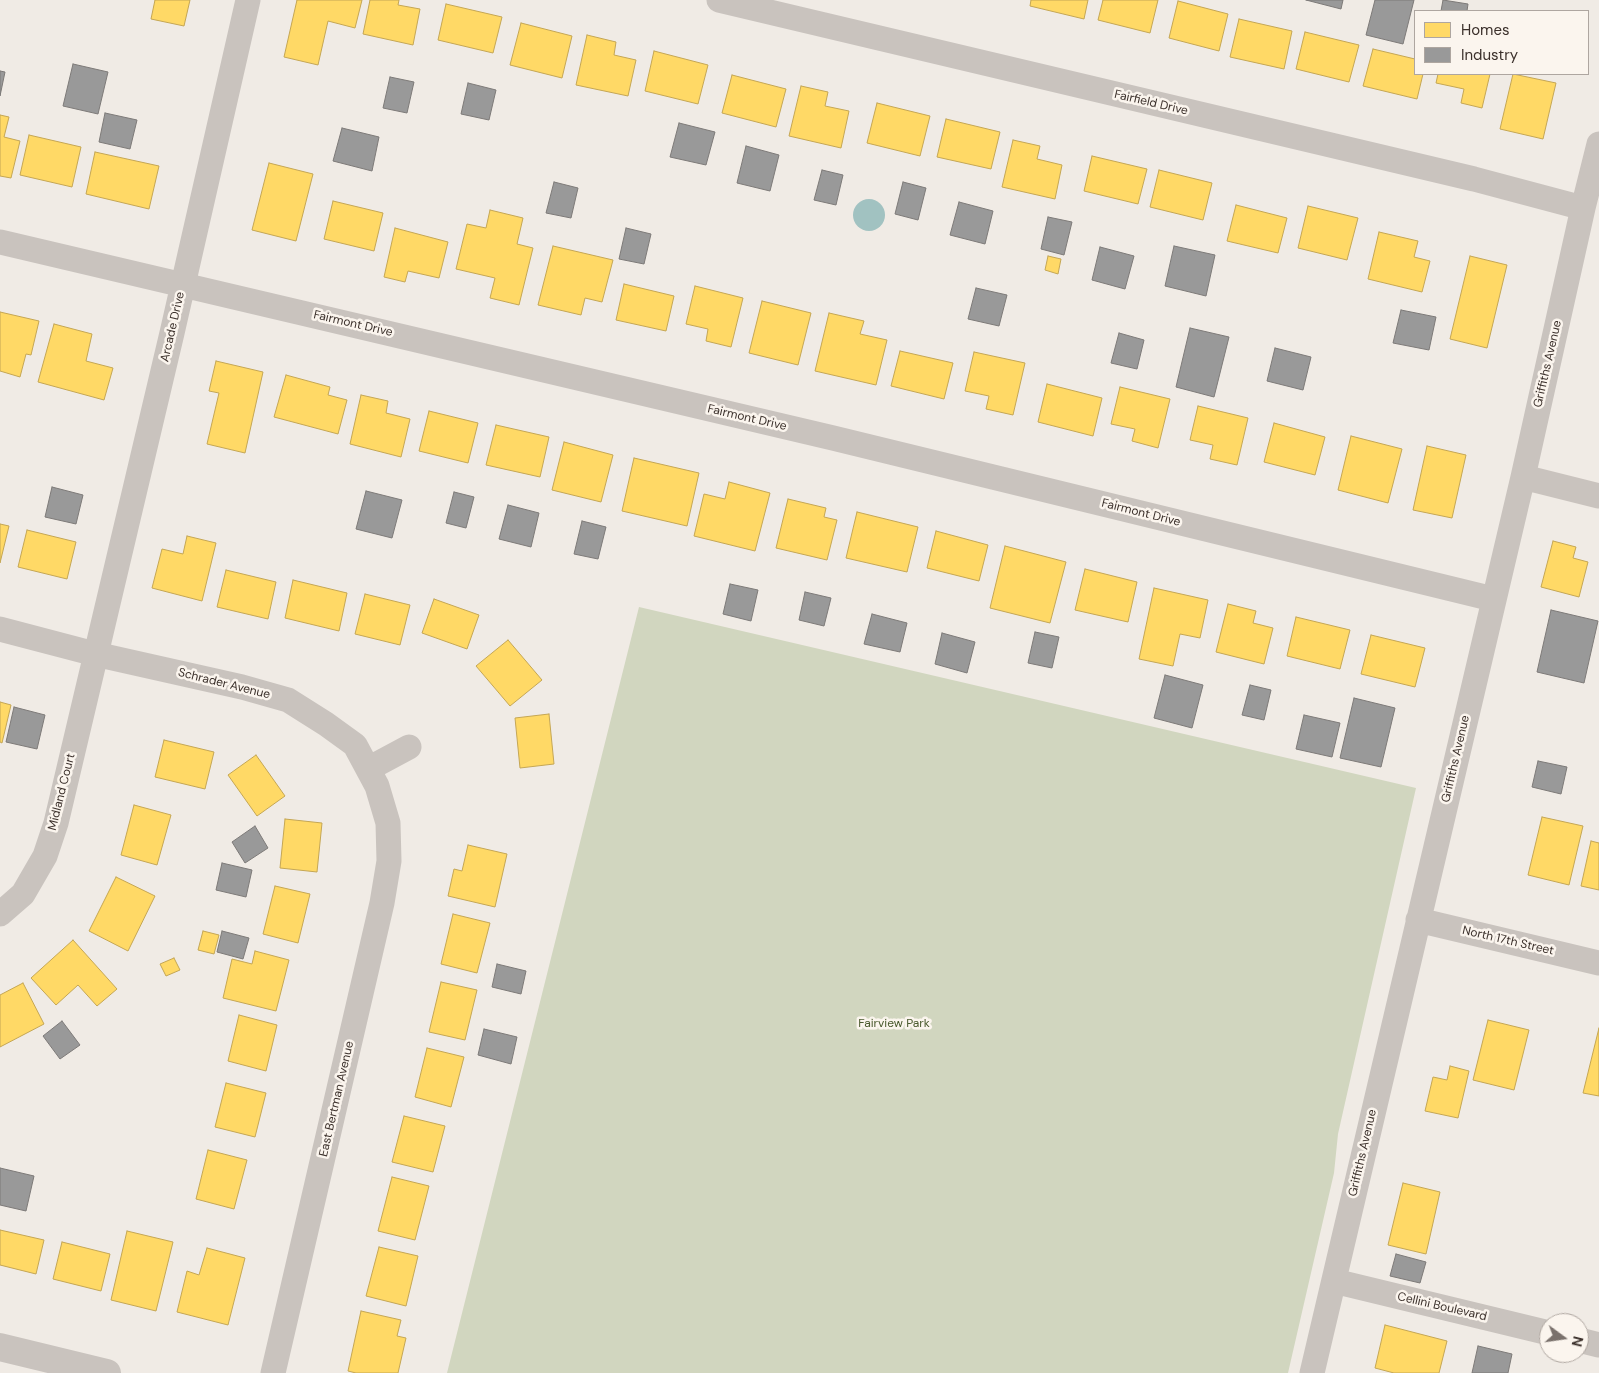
<!DOCTYPE html>
<style>
body{margin:0}
#map{position:relative;width:1599px;height:1373px;overflow:hidden;background:#f0ebe5;font-family:"DM Sans",sans-serif}
canvas{display:block}
.legend{position:absolute;left:1414px;top:10px;width:175px;height:65px;box-sizing:border-box;background:#fbf5ee;border:1px solid #aea6a0;margin:0;padding:6px 9px;list-style:none;font-size:15px;color:#3b302b}
.legend li{display:flex;align-items:center;gap:10px;height:25px}
.legend b{width:25px;border:1px solid #aea6a0}
.north{position:absolute;left:1539px;top:1313px;width:50px;height:50px;box-sizing:border-box;background:#fbf5ee;border:1px solid #aea6a0;border-radius:50%;rotate:104deg;font-size:14px;font-weight:700;line-height:20px;text-align:center;color:#3b302b}
.north::after{content:'';display:block;margin:auto;width:18px;height:22px;background:#7a716c;clip-path:polygon(50% 0,100% 100%,50% 72%,0 100%)}
</style>
<div id="map">
<canvas width="1599" height="1373"></canvas>
<ul class="legend">
<li><b style="height:14px;background:#ffd966"></b>Homes</li>
<li><b style="height:14px;background:#999"></b>Industry</li>
</ul>
<div class="north">N</div>
</div>
<script>
const ctx = document.querySelector('canvas').getContext('2d');
ctx.lineJoin = 'round';
function paint(path, color) { ctx.fillStyle = color; ctx.fill(path, 'evenodd'); }
const toPath = rows => new Path2D(rows.map(r => 'M' + r).join(''));
function strokePath(path, color, width, dash) { ctx.strokeStyle = color; ctx.lineWidth = width; ctx.lineCap = dash ? 'butt' : 'round'; ctx.setLineDash(dash || []); ctx.stroke(path); }
function drawText(font, color, halo, rows, align = 'center') {
  ctx.font = font + ' "DM Sans",sans-serif'; ctx.lineWidth = 5; ctx.setLineDash([]); ctx.textBaseline = 'middle'; ctx.strokeStyle = halo; ctx.fillStyle = color; for (const [text, x, y, turn = 0] of rows) {
    ctx.save(); ctx.translate(x, y); ctx.rotate((+turn || 0) * Math.PI / 180); ctx.textAlign = isNaN(turn) ? turn : align; if (halo) ctx.strokeText(text, 0, 0); ctx.fillText(text, 0, 0); ctx.restore();
  }
}
const green = toPath([
 [639,607,1416,788,1338,1134,1334,1173,1288,1373,447,1373]
]);
const water = toPath([
 '853 215a16 16 0 1 1 32 0a16 16 0 1 1-32 0Z'
]);
const homes = toPath([
 [155,0,190,0,184,26,151,19,155,0],
 [297,0,362,0,355,28,328,21,318,65,284,57,297,0],
 [370,0,399,0,398,5,420,9,413,45,363,34,370,0],
 [1031,0,1088,0,1084,19,1030,6,1031,0],
 [1103,0,1158,0,1150,33,1098,20,1103,0],
 [1178,1,1228,14,1219,51,1169,38,1178,1],
 [446,4,502,17,493,53,438,40,446,4],
 [1239,19,1292,31,1284,69,1230,57,1239,19],
 [521,23,572,36,562,78,510,65,521,23],
 [1305,32,1359,45,1349,82,1296,69,1305,32],
 [587,35,616,42,614,55,636,60,628,96,576,85,587,35],
 [1373,49,1415,59,1415,74,1423,74,1417,99,1363,86,1373,49],
 [654,51,708,65,698,104,645,91,654,51],
 [1438,74,1490,74,1482,108,1461,103,1464,89,1436,83,1438,74],
 [1513,74,1556,83,1543,139,1500,129,1513,74],
 [732,75,786,89,776,127,722,113,732,75],
 [801,86,828,92,825,106,849,111,841,148,789,136,801,86],
 [877,103,930,116,920,156,867,143,877,103],
 [0,115,9,117,4,137,20,141,11,178,0,176,0,115],
 [946,119,1000,132,991,169,937,157,946,119],
 [29,135,81,147,72,187,20,175,29,135],
 [1013,140,1040,146,1037,159,1062,165,1055,199,1002,187,1013,140],
 [95,152,159,166,149,209,86,194,95,152],
 [1092,156,1147,169,1138,204,1084,191,1092,156],
 [269,163,313,174,296,241,252,230,269,163],
 [1159,170,1212,183,1203,220,1150,207,1159,170],
 [333,201,383,213,374,251,324,239,333,201],
 [1236,205,1287,218,1278,253,1227,241,1236,205],
 [1308,206,1358,218,1347,260,1298,248,1308,206],
 [490,210,523,218,517,244,533,248,519,305,490,298,495,278,456,269,467,224,486,228,490,210],
 [395,228,448,242,439,278,408,271,405,282,384,277,395,228],
 [1379,232,1418,241,1414,257,1430,261,1422,292,1368,279,1379,232],
 [553,246,613,260,602,302,585,298,581,315,538,305,553,246],
 [1048,256,1061,259,1058,274,1045,270,1048,256],
 [1470,256,1507,265,1487,348,1450,339,1470,256],
 [624,284,674,296,666,331,616,320,624,284],
 [695,286,743,298,731,347,706,341,708,329,686,324,695,286],
 [762,301,811,313,798,365,749,353,762,301],
 [0,312,39,321,31,355,26,354,20,377,0,371,0,312],
 [829,313,864,321,860,334,887,340,876,385,815,371,829,313],
 [54,324,92,334,86,361,113,368,104,400,38,382,54,324],
 [900,351,953,363,944,399,891,386,900,351],
 [974,352,1025,363,1013,415,986,409,989,396,965,391,974,352],
 [216,361,263,372,245,453,207,444,219,393,209,391,216,361],
 [286,375,330,387,328,395,347,400,338,434,274,417,286,375],
 [1047,384,1102,398,1093,436,1038,422,1047,384],
 [1120,387,1170,399,1158,448,1132,441,1135,429,1111,424,1120,387],
 [361,395,388,401,386,413,410,419,401,457,350,444,361,395],
 [1198,406,1248,418,1237,465,1210,459,1213,445,1190,440,1198,406],
 [429,411,478,423,468,463,419,451,429,411],
 [1274,423,1325,437,1315,475,1264,462,1274,423],
 [496,425,549,437,540,477,486,465,496,425],
 [1351,436,1402,449,1388,503,1338,490,1351,436],
 [564,442,613,455,601,502,552,490,564,442],
 [1427,446,1466,455,1452,518,1413,510,1427,446],
 [634,458,699,473,687,526,622,511,634,458],
 [729,482,770,493,755,551,694,536,704,494,725,499,729,482],
 [788,499,826,508,824,517,837,520,827,560,776,548,788,499],
 [857,512,918,527,907,572,846,558,857,512],
 [0,524,9,526,0,563,0,524],
 [27,530,76,542,67,579,18,567,27,530],
 [936,531,988,545,979,581,927,568,936,531],
 [187,536,216,543,202,601,152,588,162,549,183,554,187,536],
 [1553,541,1576,547,1573,558,1588,562,1579,597,1541,587,1553,541],
 [1005,546,1066,562,1050,623,990,608,1005,546],
 [1085,569,1137,582,1128,622,1075,610,1085,569],
 [226,570,276,582,268,619,217,607,226,570],
 [293,580,347,593,339,631,285,618,293,580],
 [1154,588,1208,600,1200,638,1180,634,1173,666,1139,659,1154,588],
 [365,594,410,605,400,645,355,634,365,594],
 [434,599,479,615,467,649,422,633,434,599],
 [1228,604,1256,611,1253,623,1273,628,1264,664,1216,652,1228,604],
 [1296,617,1350,630,1340,669,1287,656,1296,617],
 [1371,635,1425,648,1415,687,1361,674,1371,635],
 [508,640,542,680,510,706,476,666,508,640],
 [0,702,11,705,2,743,0,742,0,702],
 [549,714,554,764,520,768,515,718,549,714],
 [164,740,214,752,205,789,155,777,164,740],
 [256,755,285,796,257,816,228,775,256,755],
 [134,805,171,815,157,865,121,855,134,805],
 [1542,817,1583,826,1569,885,1528,875,1542,817],
 [285,819,322,823,317,872,280,868,285,819],
 [1591,841,1599,843,1599,890,1581,886,1591,841],
 [468,845,507,854,495,907,448,896,454,869,462,871,468,845],
 [116,877,155,896,128,951,89,931,116,877],
 [275,886,310,894,298,943,263,934,275,886],
 [453,914,490,923,477,973,441,964,453,914],
 [203,931,219,935,214,954,198,950,203,931],
 [73,940,117,989,97,1006,78,985,56,1005,31,978,73,940],
 [255,951,289,960,276,1011,223,998,232,959,252,964,255,951],
 [174,958,180,970,166,976,160,964,174,958],
 [441,982,477,990,465,1040,429,1032,441,982],
 [23,983,44,1024,0,1047,0,995,23,983],
 [239,1015,277,1025,266,1071,228,1061,239,1015],
 [1488,1020,1529,1030,1514,1090,1473,1080,1488,1020],
 [1599,1028,1599,1096,1583,1093,1599,1028],
 [427,1048,464,1057,451,1107,415,1097,427,1048],
 [1450,1066,1469,1071,1458,1118,1425,1111,1433,1077,1447,1080,1450,1066],
 [226,1083,266,1093,255,1137,215,1127,226,1083],
 [404,1116,445,1126,433,1172,392,1162,404,1116],
 [208,1150,247,1160,234,1209,196,1199,208,1150],
 [392,1177,429,1186,415,1240,378,1231,392,1177],
 [1403,1183,1440,1192,1426,1254,1388,1245,1403,1183],
 [0,1230,44,1240,36,1274,0,1265,0,1230],
 [127,1231,173,1242,156,1311,111,1300,127,1231],
 [62,1242,110,1254,101,1291,53,1279,62,1242],
 [379,1247,418,1256,406,1306,366,1296,379,1247],
 [207,1248,245,1258,228,1325,177,1312,187,1271,199,1275,207,1248],
 [361,1311,401,1320,397,1336,406,1338,398,1373,356,1373,348,1371,361,1311],
 [1385,1325,1447,1341,1439,1373,1394,1373,1375,1368,1385,1325]
]);
const industry = toPath([
 [1306,0,1343,0,1341,9,1306,0],
 [1375,0,1414,0,1403,44,1366,35,1375,0],
 [1443,0,1468,4,1467,11,1441,11,1443,0],
 [73,64,108,72,98,114,63,106,73,64],
 [0,71,5,72,0,96,0,71],
 [390,77,414,82,407,113,383,108,390,77],
 [468,83,496,90,489,120,461,114,468,83],
 [105,113,137,120,130,149,99,142,105,113],
 [679,123,715,132,706,165,670,157,679,123],
 [342,128,379,137,372,171,333,161,342,128],
 [746,146,779,155,770,191,737,183,746,146],
 [822,170,843,175,836,205,814,200,822,170],
 [554,182,578,188,571,218,546,213,554,182],
 [903,182,926,188,918,220,895,214,903,182],
 [959,202,993,211,985,244,950,235,959,202],
 [1048,217,1072,222,1064,255,1041,249,1048,217],
 [626,228,651,234,644,264,619,259,626,228],
 [1174,246,1215,255,1206,296,1165,286,1174,246],
 [1100,247,1134,256,1125,289,1092,280,1100,247],
 [976,288,1007,295,999,326,968,319,976,288],
 [1401,310,1436,317,1429,350,1393,343,1401,310],
 [1190,328,1229,337,1214,397,1176,387,1190,328],
 [1119,333,1144,340,1137,369,1111,363,1119,333],
 [1275,348,1311,357,1303,390,1267,381,1275,348],
 [52,487,83,495,76,524,45,517,52,487],
 [366,491,402,500,392,538,356,529,366,491],
 [454,492,474,497,466,528,446,523,454,492],
 [508,505,539,513,531,547,499,539,508,505],
 [582,521,606,527,598,559,574,554,582,521],
 [730,584,758,590,751,621,723,614,730,584],
 [805,592,831,598,824,626,799,620,805,592],
 [1551,610,1598,621,1584,683,1537,672,1551,610],
 [872,614,907,623,900,652,864,644,872,614],
 [1035,632,1059,637,1052,668,1028,663,1035,632],
 [942,633,975,642,967,673,935,664,942,633],
 [1165,675,1203,685,1192,728,1154,718,1165,675],
 [1250,685,1271,690,1264,720,1242,715,1250,685],
 [1354,698,1395,708,1381,767,1340,758,1354,698],
 [14,707,45,715,37,749,6,742,14,707],
 [1304,715,1340,723,1332,757,1296,749,1304,715],
 [1538,761,1567,767,1561,794,1532,787,1538,761],
 [255,826,268,848,245,863,232,842,255,826],
 [222,863,252,870,246,897,216,890,222,863],
 [222,931,249,938,243,959,217,952,222,931],
 [497,964,526,971,521,994,492,987,497,964],
 [62,1021,80,1045,60,1059,43,1036,62,1021],
 [484,1029,517,1037,511,1064,478,1055,484,1029],
 [0,1168,34,1176,26,1211,0,1205,0,1168],
 [1396,1254,1426,1262,1420,1283,1390,1276,1396,1254],
 [1478,1346,1512,1354,1508,1373,1472,1373,1478,1346]
]);
const minor = toPath([
 [719,0,1474,179,1583,208],
 [0,242,833,438,1493,599],
 [1523,477,1599,496],
 [0,629,95,654,242,687,288,700,326,724,355,745,377,786,388,823,389,861,382,903,273,1373],
 [368,769,409,747],
 [0,914,23,894,45,856,56,823,172,333,248,0],
 [1418,920,1599,963],
 [1334,1281,1549,1333],
 [1579,1340,1599,1345],
 [1312,1373,1523,477,1583,208,1599,144]
]);
const tertiary = toPath([
 [0,1347,107,1373]
]);
const streetNames = [
 ["Fairfield Drive",1151,103,13],
 ["Fairmont Drive",353,324,13],
 ["Arcade Drive",173,327,-77],
 ["Griffiths Avenue",1548,364,-77],
 ["Fairmont Drive",747,418,13],
 ["Fairmont Drive",1141,513,14],
 ["Schrader Avenue",224,684,14],
 ["Griffiths Avenue",1456,759,-77],
 ["Midland Court",62,792,-76],
 ["North 17th Street",1508,941,13],
 ["East Bertman Avenue",337,1099,-77],
 ["Griffiths Avenue",1363,1153,-77],
 ["Cellini Boulevard",1442,1307,13]
];
const parkNames = [
 ["Fairview Park",894,1024]
];
paint(green, '#d1d6bf');
paint(water, '#a1c2c1');
paint(homes, '#ffd966');
strokePath(homes, '#c4a654', 1);
paint(industry, '#999');
strokePath(industry, '#7d7a78', 1);
strokePath(minor, '#c9c3be', 25);
strokePath(tertiary, '#c9c3be', 28);
drawText('12px', '#3b302b', '#fbf5ee', streetNames);
drawText('12px', '#4a5a2e', '#fbf5ee', parkNames);
</script>
